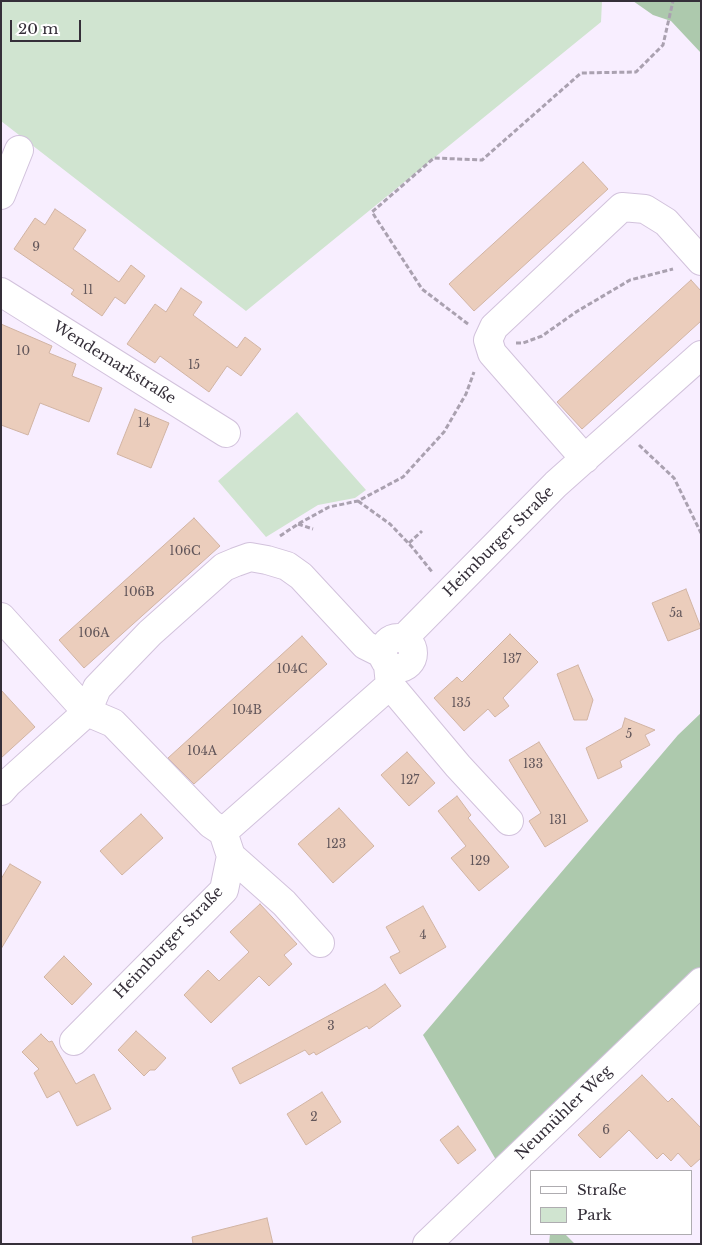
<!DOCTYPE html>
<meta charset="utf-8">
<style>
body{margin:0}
#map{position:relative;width:702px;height:1245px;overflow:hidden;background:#f8eeff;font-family:"Libre Baskerville",serif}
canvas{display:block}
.frame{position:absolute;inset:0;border:2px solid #352f39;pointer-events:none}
.legend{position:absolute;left:530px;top:1170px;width:162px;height:65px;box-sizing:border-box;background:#fff;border:1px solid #aeacb0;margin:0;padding:6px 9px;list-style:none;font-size:15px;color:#352f39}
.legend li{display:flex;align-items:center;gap:10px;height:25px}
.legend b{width:25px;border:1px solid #aeacb0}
.scale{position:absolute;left:10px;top:20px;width:71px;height:22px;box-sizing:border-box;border:2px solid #352f39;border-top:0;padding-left:6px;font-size:15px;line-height:18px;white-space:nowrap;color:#352f39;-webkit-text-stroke:4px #fff;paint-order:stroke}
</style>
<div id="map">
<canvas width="702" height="1245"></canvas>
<div class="frame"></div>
<ul class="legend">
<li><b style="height:6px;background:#fff"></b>Straße</li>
<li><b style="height:14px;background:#d0e4d0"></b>Park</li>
</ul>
<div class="scale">20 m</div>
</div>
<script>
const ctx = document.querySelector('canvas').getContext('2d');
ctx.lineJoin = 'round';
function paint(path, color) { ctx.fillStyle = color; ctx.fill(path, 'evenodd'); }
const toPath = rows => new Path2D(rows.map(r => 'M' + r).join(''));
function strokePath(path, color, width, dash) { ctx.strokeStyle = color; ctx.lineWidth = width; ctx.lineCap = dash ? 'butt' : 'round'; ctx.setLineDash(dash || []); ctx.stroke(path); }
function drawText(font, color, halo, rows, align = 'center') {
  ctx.font = font + ' "Libre Baskerville",serif'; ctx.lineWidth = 4; ctx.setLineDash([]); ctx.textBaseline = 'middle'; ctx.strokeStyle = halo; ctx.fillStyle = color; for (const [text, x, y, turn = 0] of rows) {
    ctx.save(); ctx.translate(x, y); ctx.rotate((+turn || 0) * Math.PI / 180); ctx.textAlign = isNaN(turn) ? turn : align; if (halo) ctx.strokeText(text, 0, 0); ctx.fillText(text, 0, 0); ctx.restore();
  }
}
const green = toPath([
 [1,1,602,1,601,22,246,311,1,121],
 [297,412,366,490,355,498,318,505,266,537,218,481]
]);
const forest = toPath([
 [633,1,701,1,701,53,671,21,653,15],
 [701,713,701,979,499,1165,423,1035,678,735],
 [550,1234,565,1234,575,1244,549,1244]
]);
const building = toPath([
 [583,162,608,189,474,311,449,284,583,162],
 [55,209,86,230,73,249,119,282,131,265,145,276,125,304,115,297,102,316,71,294,74,290,14,249,35,218,45,225,55,209],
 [691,280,701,291,701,321,582,429,557,402,691,280],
 [181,288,202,302,193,315,237,348,245,337,261,349,241,376,227,366,209,392,160,356,155,363,127,344,155,304,166,312,181,288],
 [1,324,52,346,49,353,76,364,72,376,102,388,89,422,40,403,28,435,1,425,1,324],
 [135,409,169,423,151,468,117,454,135,409],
 [194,518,220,546,84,668,59,640,194,518],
 [686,589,701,628,668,641,652,603,686,589],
 [510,634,538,662,503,698,509,706,495,717,488,709,464,731,434,698,457,677,462,682,510,634],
 [302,636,327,664,194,784,168,758,302,636],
 [578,665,593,700,587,720,574,720,557,674,578,665],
 [1,690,35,727,1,758,1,690],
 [625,718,655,730,645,735,650,745,620,761,622,767,598,779,586,748,622,728,625,718],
 [539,742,588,821,545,847,529,821,541,813,509,760,539,742],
 [407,752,435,783,409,806,381,775,407,752],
 [457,796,471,815,468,818,509,867,479,891,451,858,466,846,438,811,457,796],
 [339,808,374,846,333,883,298,844,339,808],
 [141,814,163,838,122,875,100,851,141,814],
 [10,864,41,882,1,949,1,879,10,864],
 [260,904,297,944,284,955,292,964,269,986,259,976,211,1023,184,995,208,970,219,981,249,952,230,932,260,904],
 [423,906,446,947,400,974,390,957,400,952,386,927,423,906],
 [64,956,92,984,72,1005,44,977,64,956],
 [385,984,401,1006,369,1029,367,1026,316,1055,314,1052,309,1055,305,1050,240,1084,232,1068,376,990,385,984],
 [136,1031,166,1058,155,1070,150,1070,144,1076,118,1050,136,1031],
 [41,1034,49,1042,52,1041,76,1084,94,1074,111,1109,77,1126,59,1091,47,1098,34,1073,39,1069,22,1052,41,1034],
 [642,1075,668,1102,672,1098,701,1128,701,1158,691,1167,678,1153,671,1161,663,1153,657,1159,629,1130,600,1158,578,1135,642,1075],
 [322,1092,341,1122,306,1145,287,1114,322,1092],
 [458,1126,476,1150,458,1164,440,1140,458,1126],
 [267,1218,273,1244,193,1244,192,1237,267,1218]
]);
const path = toPath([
 [468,324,422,289,372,212,434,158,482,160,581,73,636,72,663,45,673,1],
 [516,343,523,343,542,336,576,312,630,280,673,269],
 [639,445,674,478,701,533],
 [358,501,390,524,412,547,433,573],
 [298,524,313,529],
 [280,536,298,524,329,507,358,501,403,477,444,432,466,394,474,372],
 [409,543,422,531]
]);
const minor = toPath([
 [1,195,19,150],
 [1,292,226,433],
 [585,459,492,353,488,340,494,327,622,207,645,209,666,222,701,261],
 [1,617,87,712,113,723,211,824,223,832,231,856,224,890,74,1041],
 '383 653a15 15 0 1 1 30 0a15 15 0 1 1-30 0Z',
 [403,639,556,484,701,355],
 [390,685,458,766,509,821],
 [1,791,8,783,87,712,97,688,150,633,224,567,236,562,250,557,267,560,287,566,301,576,365,645,383,654],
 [223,832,390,685,388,665],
 [231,856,284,903,320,943],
 [427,1244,701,982]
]);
const numberNames = [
 ["9",36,248],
 ["11",88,291],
 ["10",23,352],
 ["15",194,366],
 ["14",144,424],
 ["106C",185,552],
 ["106B",139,593],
 ["5a",676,614],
 ["106A",94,634],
 ["137",512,660],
 ["104C",292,670],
 ["135",461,704],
 ["104B",247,711],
 ["5",629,735],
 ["104A",202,752],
 ["133",533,765],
 ["127",410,781],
 ["131",558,821],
 ["123",336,845],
 ["129",480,862],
 ["4",423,936],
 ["3",331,1027],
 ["2",314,1118],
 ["6",606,1131]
];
const streetNames = [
 ["Wendemarkstraße",114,363,32],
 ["Heimburger Straße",499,542,-45],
 ["Heimburger Straße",169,943,-46],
 ["Neumühler Weg",564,1113,-44]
];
paint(green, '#d0e4d0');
paint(forest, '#adc9ad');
paint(building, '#ebcdbc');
strokePath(building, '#d1b4a4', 1);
strokePath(minor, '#d2c2dc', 30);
strokePath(path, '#aaa1b0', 3, [5, 2.5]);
strokePath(minor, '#fff', 28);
drawText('12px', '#62565a', null, numberNames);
drawText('15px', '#352f39', '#fff', streetNames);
</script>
